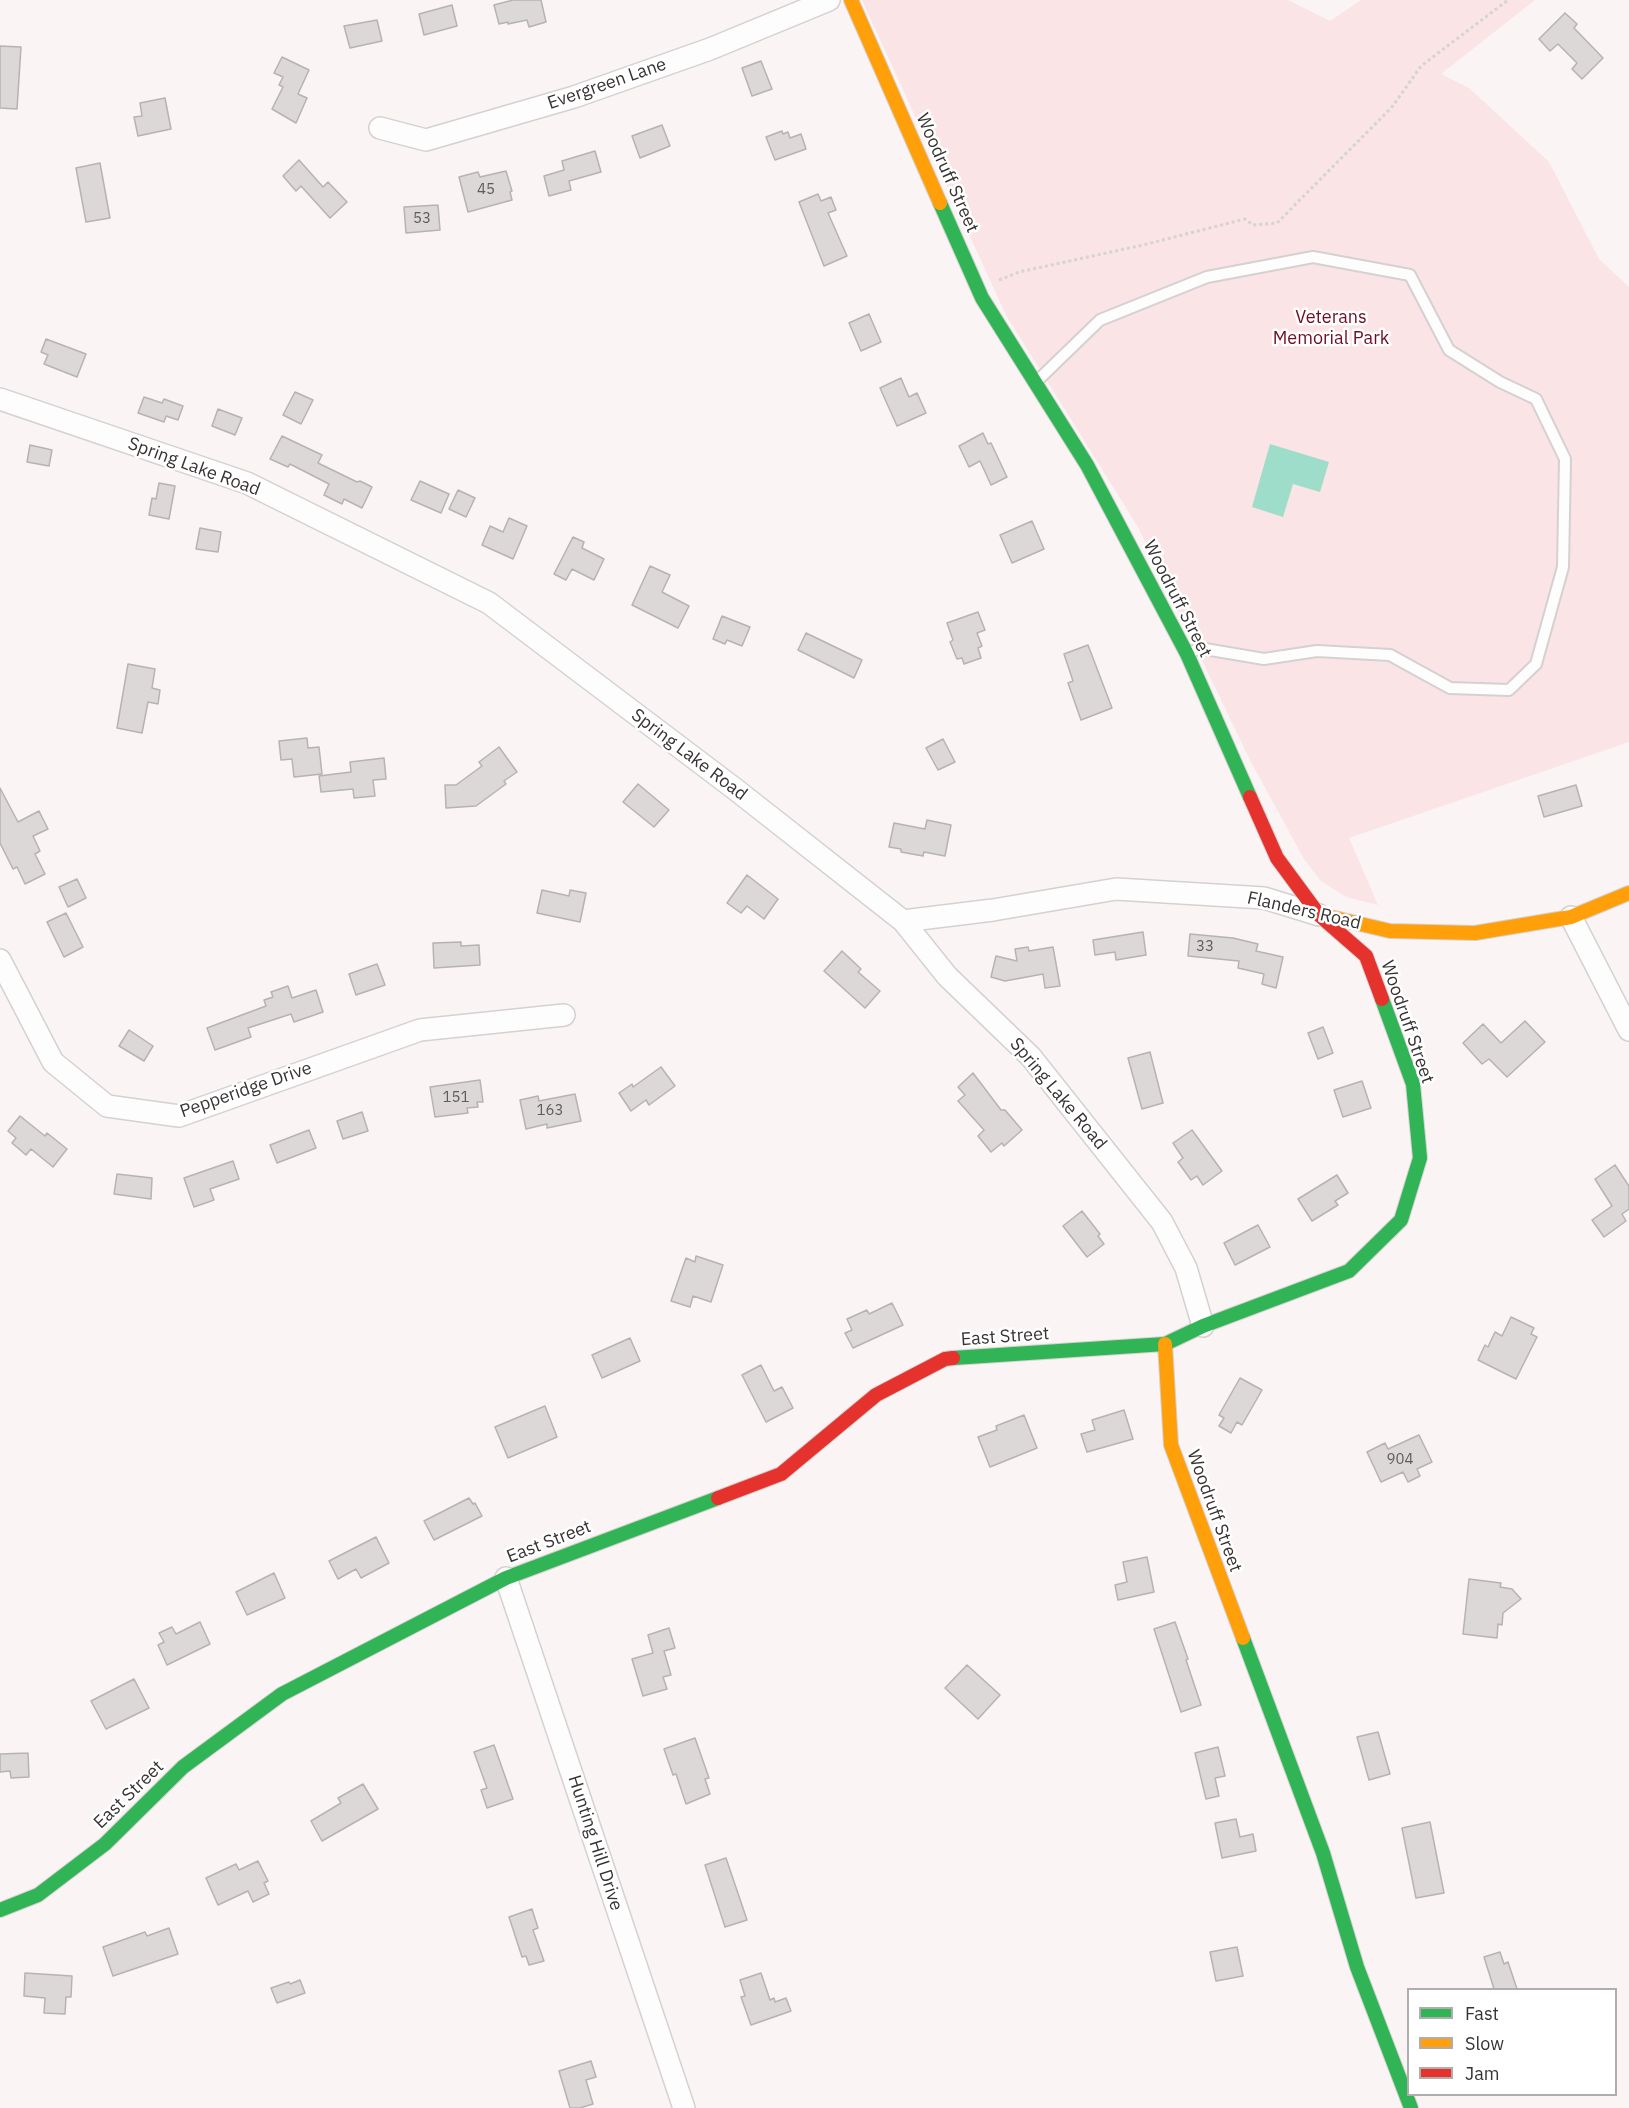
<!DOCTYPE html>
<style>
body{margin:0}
#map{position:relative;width:1629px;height:2108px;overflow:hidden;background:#faf4f4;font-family:"IBM Plex Sans",sans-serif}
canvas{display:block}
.legend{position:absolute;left:1407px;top:1988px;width:210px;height:108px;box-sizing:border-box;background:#fff;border:2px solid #afadad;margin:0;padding:8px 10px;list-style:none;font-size:18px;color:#373333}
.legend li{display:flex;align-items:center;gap:12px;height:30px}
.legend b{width:30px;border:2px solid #afadad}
</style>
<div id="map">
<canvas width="1629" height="2108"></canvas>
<ul class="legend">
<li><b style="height:8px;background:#30b455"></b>Fast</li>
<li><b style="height:8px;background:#ff9f0a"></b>Slow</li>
<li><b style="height:8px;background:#e5322d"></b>Jam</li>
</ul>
</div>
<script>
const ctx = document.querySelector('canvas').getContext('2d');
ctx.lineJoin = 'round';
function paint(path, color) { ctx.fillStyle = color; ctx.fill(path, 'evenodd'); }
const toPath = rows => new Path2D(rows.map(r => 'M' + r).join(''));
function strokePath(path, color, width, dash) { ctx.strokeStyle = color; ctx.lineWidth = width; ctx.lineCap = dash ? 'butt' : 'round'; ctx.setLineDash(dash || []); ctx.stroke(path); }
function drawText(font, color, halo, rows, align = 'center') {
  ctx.font = font + ' "IBM Plex Sans",sans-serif'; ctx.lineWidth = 5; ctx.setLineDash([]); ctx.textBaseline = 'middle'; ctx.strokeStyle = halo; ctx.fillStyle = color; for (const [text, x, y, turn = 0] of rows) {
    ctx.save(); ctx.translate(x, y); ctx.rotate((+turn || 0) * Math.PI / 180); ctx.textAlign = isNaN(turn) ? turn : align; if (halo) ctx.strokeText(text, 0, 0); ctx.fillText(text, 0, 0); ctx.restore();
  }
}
const green = toPath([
 [862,0,1288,0,1330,21,1361,0,1535,0,1441,74,1469,88,1549,162,1599,259,1629,287,1629,742,1349,838,1378,905,1346,897,1321,881,1304,859,1250,760,1138,527,1006,315]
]);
const water = toPath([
 [1270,444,1329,462,1320,492,1293,484,1283,517,1252,507]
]);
const building = toPath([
 [513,0,541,0,546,22,529,27,527,20,508,24,508,22,499,24,494,5,513,0],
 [452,5,457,26,424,35,419,14,452,5],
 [1565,13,1577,24,1574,28,1603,58,1582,79,1572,69,1577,63,1558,44,1550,51,1539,39,1565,13],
 [377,20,382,41,350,48,344,26,377,20],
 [0,46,21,47,17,109,0,108,0,46],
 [282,57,309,70,298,94,307,98,296,123,272,109,283,87,279,85,283,77,274,73,282,57],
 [761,61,772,89,752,96,742,68,761,61],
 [165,98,171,129,138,136,134,117,142,116,140,103,165,98],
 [662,125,670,146,640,158,632,136,662,125],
 [782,131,783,134,788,132,790,138,801,134,806,149,775,160,766,137,782,131],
 [595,151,601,172,569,181,571,190,549,196,544,176,564,170,562,161,595,151],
 [299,160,323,187,328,182,347,202,330,218,301,186,296,191,283,176,299,160],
 [100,163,110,218,86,222,76,168,100,163],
 [506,171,512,191,510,192,512,200,468,212,459,177,478,172,480,177,506,171],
 [818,194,821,201,831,197,836,210,828,213,847,256,824,266,799,202,818,194],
 [438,205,440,230,406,233,404,207,438,205],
 [869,314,881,342,861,351,849,323,869,314],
 [46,339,86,354,77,377,44,364,48,355,41,352,46,339],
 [901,378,909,397,917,393,926,413,897,426,880,388,901,378],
 [295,392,313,400,301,424,283,415,295,392],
 [144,397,162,403,164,399,183,406,178,420,166,416,164,422,138,413,144,397],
 [218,409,242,418,235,435,212,426,218,409],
 [983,433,988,444,991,443,1007,477,991,485,980,461,969,467,959,446,983,433],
 [282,436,322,455,318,463,357,482,360,481,372,487,362,508,344,499,342,504,324,495,329,484,290,464,288,467,270,459,282,436],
 [30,445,52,450,49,466,27,462,30,445],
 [420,481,449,494,441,513,411,500,420,481],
 [159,483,175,486,169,519,149,515,152,498,156,499,159,483],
 [458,490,475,498,466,517,449,509,458,490],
 [509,518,527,526,513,559,482,545,490,526,503,532,509,518],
 [1032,521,1044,549,1012,563,1000,535,1032,521],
 [200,528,221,532,218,552,196,549,200,528],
 [573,537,584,542,582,548,604,559,594,580,572,569,566,580,554,574,573,537],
 [650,566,670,575,662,592,689,606,678,628,632,605,650,566],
 [978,612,985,630,977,633,982,646,978,648,981,658,964,664,962,658,957,659,950,642,953,640,947,623,978,612],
 [722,616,750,627,742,646,727,640,725,644,713,639,722,616],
 [806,633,862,660,854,678,798,650,806,633],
 [1088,645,1112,708,1081,720,1068,683,1073,681,1064,654,1088,645],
 [128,664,155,669,152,688,160,690,158,704,148,702,142,733,117,728,128,664],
 [307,738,308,748,319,747,322,774,294,777,292,759,281,760,279,741,307,738],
 [943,739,955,762,938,770,926,748,943,739],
 [499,747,517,772,504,781,506,784,476,806,446,808,445,785,456,785,482,766,479,762,499,747],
 [384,758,386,779,373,780,375,796,354,798,353,789,321,792,319,776,351,772,350,762,384,758],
 [638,784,669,810,654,827,623,802,638,784],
 [1576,785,1582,806,1544,817,1538,796,1576,785],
 [0,788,18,822,39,811,48,829,33,836,40,851,35,854,45,874,25,884,17,867,13,869,0,843,0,788],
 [927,820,951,825,945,856,924,852,923,856,901,852,901,849,889,847,894,823,925,829,927,820],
 [747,875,778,899,764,919,747,906,741,913,727,903,747,875],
 [77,879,86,898,68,907,59,887,77,879],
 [542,890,569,896,570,890,586,893,580,922,537,913,542,890],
 [66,913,83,947,64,957,47,922,66,913],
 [1143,932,1146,955,1116,960,1115,952,1095,955,1093,940,1143,932],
 [1190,934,1233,938,1258,944,1256,951,1283,957,1276,988,1262,984,1264,974,1238,968,1239,961,1188,956,1190,934],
 [461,942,461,946,479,945,480,965,434,968,433,943,461,942],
 [1028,947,1029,951,1053,947,1060,986,1045,988,1043,974,1005,981,991,977,996,956,1017,961,1015,949,1028,947],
 [842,951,861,969,858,972,880,991,865,1008,824,971,842,951],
 [377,964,385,985,356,995,349,974,377,964],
 [288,986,292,998,316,990,323,1012,294,1022,291,1014,248,1028,251,1037,215,1050,207,1028,266,1006,264,1000,273,997,271,992,288,986],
 [1525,1021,1545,1042,1507,1077,1489,1059,1482,1064,1463,1043,1483,1024,1501,1043,1525,1021],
 [1323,1027,1333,1053,1318,1059,1308,1033,1323,1027],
 [129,1030,153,1046,144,1061,119,1046,129,1030],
 [1150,1052,1163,1103,1142,1109,1128,1058,1150,1052],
 [661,1067,675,1086,649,1105,646,1100,631,1111,619,1093,632,1084,633,1087,661,1067],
 [973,1073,1001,1110,1005,1110,1022,1130,1004,1146,1002,1143,991,1152,978,1136,984,1130,958,1101,965,1095,958,1087,973,1073],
 [480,1080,483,1102,477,1102,478,1107,467,1108,468,1113,435,1117,430,1087,480,1080],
 [1362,1081,1371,1108,1343,1117,1334,1090,1362,1081],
 [575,1094,581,1121,547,1128,547,1124,526,1129,520,1100,538,1096,539,1101,575,1094],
 [362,1112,368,1131,343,1139,337,1121,362,1112],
 [20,1116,45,1136,47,1133,67,1149,53,1167,31,1149,26,1155,12,1143,16,1138,8,1131,20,1116],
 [309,1130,316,1148,277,1163,270,1145,309,1130],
 [1192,1130,1222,1171,1203,1185,1197,1176,1191,1180,1178,1162,1183,1158,1173,1143,1192,1130],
 [233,1161,239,1179,210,1189,214,1200,194,1207,184,1178,233,1161],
 [1615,1165,1629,1186,1629,1209,1622,1214,1626,1221,1604,1237,1592,1220,1612,1206,1595,1179,1615,1165],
 [117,1174,152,1178,151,1199,114,1194,117,1174],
 [1337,1175,1348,1193,1335,1201,1338,1205,1312,1221,1298,1199,1337,1175],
 [1082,1211,1100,1234,1098,1236,1104,1244,1087,1257,1063,1226,1082,1211],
 [1258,1225,1270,1247,1235,1265,1224,1243,1258,1225],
 [696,1256,723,1265,711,1302,693,1296,690,1307,671,1301,686,1258,695,1262,696,1256],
 [892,1303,903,1325,853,1348,845,1333,852,1330,847,1319,867,1310,869,1314,892,1303],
 [1511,1317,1534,1328,1531,1334,1537,1337,1516,1379,1478,1360,1485,1345,1488,1347,1495,1332,1502,1336,1511,1317],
 [630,1338,640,1361,602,1378,592,1355,630,1338],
 [761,1365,774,1391,782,1387,793,1408,766,1422,742,1375,761,1365],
 [1240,1378,1262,1390,1242,1425,1237,1422,1231,1433,1219,1426,1224,1418,1219,1415,1240,1378],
 [545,1406,557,1437,508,1458,495,1427,545,1406],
 [1124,1410,1133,1439,1087,1452,1081,1434,1095,1430,1092,1420,1124,1410],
 [1024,1415,1037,1448,990,1467,978,1437,997,1430,996,1426,1024,1415],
 [1419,1435,1432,1462,1417,1469,1420,1476,1408,1482,1403,1472,1381,1482,1367,1452,1385,1443,1388,1449,1419,1435],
 [469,1498,473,1504,475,1503,482,1516,434,1540,424,1521,469,1498],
 [376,1537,389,1563,361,1578,356,1569,338,1579,329,1561,376,1537],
 [1147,1557,1154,1592,1118,1600,1115,1585,1127,1582,1123,1562,1147,1557],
 [274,1573,285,1598,247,1615,236,1592,274,1573],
 [1469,1579,1501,1583,1500,1587,1512,1589,1521,1599,1503,1613,1502,1625,1498,1624,1497,1638,1463,1634,1469,1579],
 [200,1622,210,1644,167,1665,158,1645,164,1642,159,1633,172,1627,176,1634,200,1622],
 [1175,1622,1188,1659,1186,1660,1201,1705,1181,1712,1154,1629,1175,1622],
 [669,1628,675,1648,664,1651,671,1675,663,1677,667,1689,643,1696,632,1659,653,1653,648,1635,669,1628],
 [967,1665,1000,1695,978,1719,945,1688,967,1665],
 [134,1679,149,1708,106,1729,91,1701,134,1679],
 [1378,1732,1390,1774,1369,1780,1357,1737,1378,1732],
 [695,1738,709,1778,705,1779,710,1794,686,1804,676,1774,673,1775,664,1749,695,1738],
 [494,1745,513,1799,487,1808,481,1790,487,1788,474,1752,494,1745],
 [1218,1747,1225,1776,1215,1778,1219,1796,1206,1799,1195,1753,1218,1747],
 [28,1753,29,1777,11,1778,10,1771,0,1772,0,1754,28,1753],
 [363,1784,378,1809,322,1841,311,1821,341,1803,338,1798,363,1784],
 [1236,1819,1240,1837,1253,1834,1256,1851,1222,1858,1215,1823,1236,1819],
 [1430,1822,1444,1893,1416,1898,1402,1828,1430,1822],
 [726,1858,747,1920,725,1927,705,1865,726,1858],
 [258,1861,268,1881,264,1883,269,1894,253,1902,248,1891,218,1905,206,1878,236,1864,239,1870,258,1861],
 [532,1909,538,1928,533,1930,544,1961,529,1965,526,1956,522,1957,509,1917,532,1909],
 [169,1928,178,1954,113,1976,103,1947,145,1932,147,1936,169,1928],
 [1237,1947,1243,1976,1216,1981,1210,1952,1237,1947],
 [1500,1952,1504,1964,1508,1962,1517,1989,1494,1989,1484,1957,1500,1952],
 [25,1973,72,1976,71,1997,66,1997,65,2014,44,2013,45,1998,24,1996,25,1973],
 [761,1973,770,2000,774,1998,775,2002,786,1998,791,2011,751,2025,741,1997,745,1996,740,1980,761,1973],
 [300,1980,305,1993,277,2003,271,1988,289,1982,290,1984,300,1980],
 [591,2061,596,2077,586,2080,593,2104,580,2108,570,2108,559,2071,591,2061]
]);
const path = toPath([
 [999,280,1019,272,1143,245,1245,219,1253,225,1277,223,1392,107,1421,66,1508,0]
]);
const lane = toPath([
 [1036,382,1100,320,1207,277,1313,257,1410,275,1449,350,1500,382,1536,399,1565,459,1563,567,1536,664,1509,690,1450,688,1390,655,1317,651,1264,659,1199,648,1190,653]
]);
const street = toPath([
 [380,128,426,140,574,97,710,49,829,0],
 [0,399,247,483,489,603,735,789,903,921,947,976,1031,1057,1162,1222,1186,1268,1203,1326],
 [1571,917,1629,1030],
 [903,921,993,910,1116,889,1264,898,1319,915],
 [0,960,53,1062,107,1106,179,1116,420,1030,564,1015],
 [506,1578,684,2108]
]);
const fast = toPath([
 [940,203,982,298,1087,465,1187,654,1250,797],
 [953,1358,1165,1344,1203,1326,1349,1271,1401,1220,1420,1158,1413,1084,1382,999],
 [1243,1638,1323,1853,1357,1967,1411,2108],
 [0,1910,38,1895,105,1844,183,1767,282,1694,506,1578,718,1498]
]);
const slow = toPath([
 [851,0,940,203],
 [1322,915,1390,931,1475,933,1571,917,1629,893],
 [1165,1344,1171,1445,1243,1638]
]);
const jam = toPath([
 [1250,797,1277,858,1319,915,1366,956,1382,999],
 [718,1498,781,1474,876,1395,945,1359,953,1358]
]);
const numberNames = [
 ["45",486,190],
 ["53",422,219],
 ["33",1205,947],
 ["151",456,1098],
 ["163",550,1111],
 ["904",1400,1460]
];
const streetNames = [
 ["Evergreen Lane",607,84,-19],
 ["Woodruff Street",947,173,66],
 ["Spring Lake Road",194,467,20],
 ["Woodruff Street",1177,599,63],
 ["Spring Lake Road",689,755,37],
 ["Flanders Road",1304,911,13],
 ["Woodruff Street",1407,1022,71],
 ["Pepperidge Drive",246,1090,-19],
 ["Spring Lake Road",1058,1094,50],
 ["East Street",1005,1337,-4],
 ["Woodruff Street",1214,1511,70],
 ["East Street",549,1542,-21],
 ["East Street",129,1795,-44],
 ["Hunting Hill Drive",595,1843,72]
];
const parkNames = [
 ["Veterans",1331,318],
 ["Memorial Park",1331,339]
];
paint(green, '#fae4e5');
paint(water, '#9eddca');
paint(building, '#dcd8d8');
strokePath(building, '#b7b3b3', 1.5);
strokePath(lane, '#d5d1d1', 14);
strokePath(street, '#d5d1d1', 24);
strokePath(fast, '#d5d1d1', 16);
strokePath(slow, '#d5d1d1', 16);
strokePath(jam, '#d5d1d1', 16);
strokePath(path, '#d5d3d3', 3, [3, 3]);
strokePath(lane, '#fefdfd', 10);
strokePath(street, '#fefdfd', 21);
strokePath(fast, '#30b455', 14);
strokePath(slow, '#ff9f0a', 14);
strokePath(jam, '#e5322d', 14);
drawText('15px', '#605c5c', null, numberNames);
drawText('18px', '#373333', '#fff', streetNames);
drawText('18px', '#6d0e24', '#fff', parkNames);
</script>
